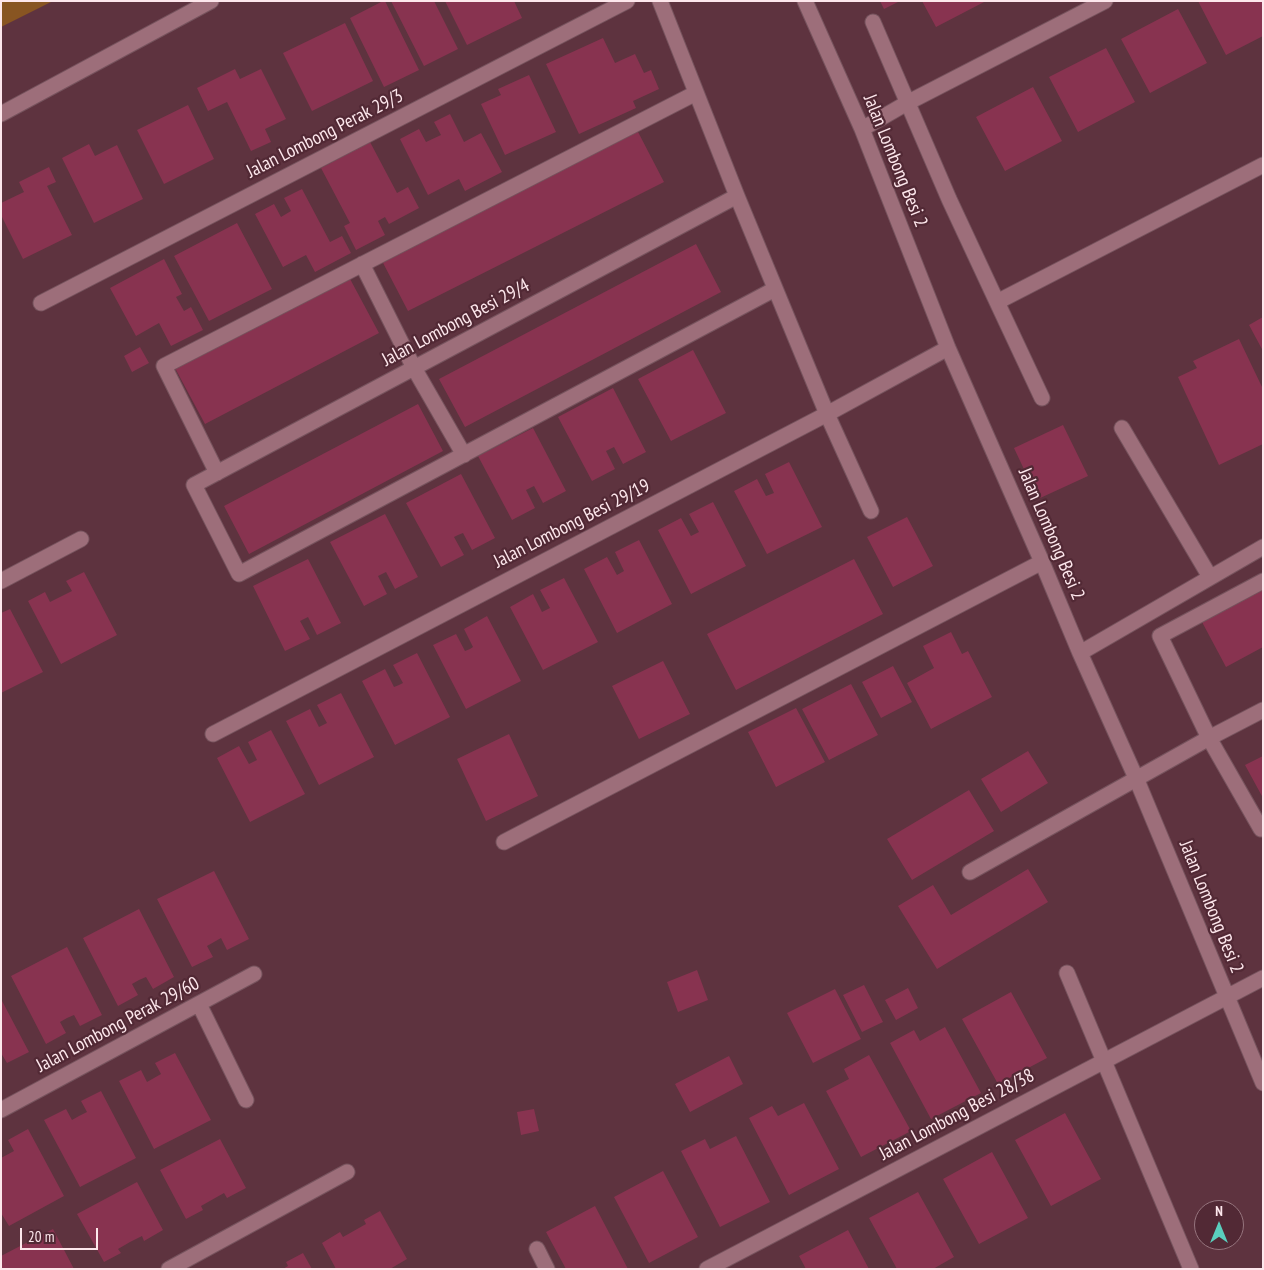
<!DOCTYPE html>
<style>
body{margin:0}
#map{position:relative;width:1264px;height:1270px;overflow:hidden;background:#5e333f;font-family:"PT Sans Narrow",sans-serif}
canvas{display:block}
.frame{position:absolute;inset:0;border:2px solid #fde7ec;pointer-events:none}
.north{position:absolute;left:1194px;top:1200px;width:50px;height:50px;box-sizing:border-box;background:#522935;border:1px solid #96757e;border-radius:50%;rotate:0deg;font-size:14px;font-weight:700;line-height:20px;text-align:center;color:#fde7ec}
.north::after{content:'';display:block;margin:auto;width:18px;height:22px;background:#5acebd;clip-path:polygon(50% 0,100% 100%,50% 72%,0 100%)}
.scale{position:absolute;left:20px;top:1228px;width:78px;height:22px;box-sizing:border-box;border:2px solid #fde7ec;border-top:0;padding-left:6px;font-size:15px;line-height:18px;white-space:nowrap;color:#fde7ec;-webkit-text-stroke:4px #522935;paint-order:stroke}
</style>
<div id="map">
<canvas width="1264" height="1270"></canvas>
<div class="frame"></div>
<div class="north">N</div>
<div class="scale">20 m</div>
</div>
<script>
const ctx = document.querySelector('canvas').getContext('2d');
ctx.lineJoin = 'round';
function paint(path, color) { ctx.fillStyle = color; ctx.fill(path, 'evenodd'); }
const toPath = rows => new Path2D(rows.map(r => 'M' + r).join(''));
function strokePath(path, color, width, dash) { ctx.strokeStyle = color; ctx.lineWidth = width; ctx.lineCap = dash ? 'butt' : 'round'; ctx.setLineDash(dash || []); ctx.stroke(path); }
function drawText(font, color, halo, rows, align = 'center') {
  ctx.font = font + ' "PT Sans Narrow",sans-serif'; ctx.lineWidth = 4.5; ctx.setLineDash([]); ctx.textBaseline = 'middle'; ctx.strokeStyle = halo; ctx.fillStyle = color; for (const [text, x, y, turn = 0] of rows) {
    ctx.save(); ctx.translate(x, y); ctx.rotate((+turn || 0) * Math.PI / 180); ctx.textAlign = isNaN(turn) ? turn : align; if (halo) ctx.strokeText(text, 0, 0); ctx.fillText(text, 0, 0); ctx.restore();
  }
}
const green = toPath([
 [1,1,53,1,1,27]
]);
const building = toPath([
 [383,1,385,1,419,70,384,87,350,18],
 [391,1,434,1,458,49,424,66],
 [445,1,514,1,522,18,467,45],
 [880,1,900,1,884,9],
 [922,1,986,1,936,27],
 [1198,1,1263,1,1263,36,1226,55],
 [1178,9,1207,63,1150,93,1121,39],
 [345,23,373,81,312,111,283,53],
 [603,38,615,63,635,54,644,73,651,70,659,89,633,101,636,108,579,134,546,64],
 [1106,48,1135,102,1078,132,1049,77],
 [235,69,240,79,261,69,286,119,265,129,271,142,251,151,227,102,208,111,197,88],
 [529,75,556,132,505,155,481,104,501,95,498,89],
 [1033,87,1062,141,1005,171,976,117],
 [188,105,214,159,164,184,137,130],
 [450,114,464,142,481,133,502,172,465,191,459,179,428,195,400,139,419,129,426,142,441,135,434,122],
 [637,130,664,182,408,311,381,259],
 [370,142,397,193,408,187,419,208,389,224,385,217,378,221,385,235,356,250,344,226,350,223,321,168],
 [89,144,95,156,117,145,143,199,94,223,62,158],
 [49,167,56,182,47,186,72,235,23,259,1,215,1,203,24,192,19,182],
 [302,189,330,242,342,236,351,253,315,272,306,255,283,267,255,214,274,204,281,217,291,211,284,198],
 [237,223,272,289,209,321,174,256],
 [696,244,721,292,465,427,439,379],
 [164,259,182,294,176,297,184,311,191,307,203,330,171,346,159,323,136,336,110,288],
 [349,277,379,333,205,424,175,368],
 [1263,317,1263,351,1249,325],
 [1239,339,1263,389,1263,444,1219,465,1178,377,1197,368,1193,361],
 [140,347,149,363,132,372,124,356],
 [693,350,726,413,671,441,638,379],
 [613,388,646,452,623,464,614,447,606,451,615,469,592,481,558,417],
 [418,404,443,451,249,554,224,506],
 [1063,425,1088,476,1038,499,1014,448],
 [533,428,566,491,543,503,534,486,526,490,535,508,512,520,478,456],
 [789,462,822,527,767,554,734,491,757,479,766,496,774,493,765,474],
 [461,474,495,538,472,550,463,533,458,535,454,537,464,555,441,567,406,503],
 [713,502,746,566,691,594,658,530,681,518,691,536,699,532,689,514],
 [385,514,418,577,395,589,386,572,378,576,387,594,364,606,330,542],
 [907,517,933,566,893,587,867,537],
 [639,540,672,604,617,633,584,569,607,557,617,575,624,571,615,552],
 [308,559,341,623,317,635,308,617,300,621,310,639,285,651,253,586],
 [854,559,883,614,736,690,707,634],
 [84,572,117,635,61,664,28,601,45,592,50,602,72,591,66,581],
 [564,578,598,642,543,670,510,607,533,594,542,612,550,608,540,590],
 [1263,590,1263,647,1226,667,1202,622],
 [10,609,43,672,1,693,1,613],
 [487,616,521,681,466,709,433,645,456,634,465,651,470,649,473,647,464,629],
 [951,632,962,654,968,651,992,697,931,729,907,683,934,668,923,646],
 [417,653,450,717,395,745,362,681,385,669,394,687,399,685,403,683,393,665],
 [663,661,690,714,639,739,612,686],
 [893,666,912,702,881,718,862,682],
 [851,684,878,735,829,760,802,709],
 [341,693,374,757,319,785,286,721,310,709,319,727,327,723,317,705],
 [796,708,825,762,776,787,748,732],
 [271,730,305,794,250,822,217,758,239,746,249,764,257,760,248,742],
 [509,734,538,796,486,821,457,759],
 [1028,751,1048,783,1001,812,981,779],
 [1263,756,1263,798,1245,765],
 [969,790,994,831,912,880,887,839],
 [1028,869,1048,902,937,969,898,906,933,885,951,915],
 [214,871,249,939,227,950,221,938,207,946,213,957,192,967,157,899],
 [139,909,174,977,153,989,146,977,139,980,132,984,138,995,118,1006,83,938],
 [67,947,102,1015,80,1026,74,1015,67,1018,60,1022,66,1033,46,1044,11,976],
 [697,970,708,1000,678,1012,667,982],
 [864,985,883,1022,862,1032,843,995],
 [908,988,918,1008,896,1020,885,1000],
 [835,989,861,1039,813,1063,787,1013],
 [1011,992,1047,1058,998,1084,962,1019],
 [1,999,29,1052,7,1063,1,1053],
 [945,1027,981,1093,931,1119,890,1043,914,1030,920,1041],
 [175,1053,211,1120,154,1149,119,1081,141,1070,147,1082,161,1074,155,1063],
 [869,1055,911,1131,861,1157,826,1091,849,1079,844,1069],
 [729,1056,743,1084,690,1112,675,1084],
 [101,1091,136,1158,80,1187,44,1120,66,1109,72,1120,79,1116,87,1112,81,1101],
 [804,1103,839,1169,789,1195,749,1118,772,1106,778,1116],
 [534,1109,539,1131,521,1135,517,1112],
 [1065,1113,1101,1179,1051,1206,1015,1140],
 [28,1129,64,1196,9,1226,1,1213,1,1158,14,1151,8,1140],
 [736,1136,770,1202,720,1227,681,1151,705,1139,710,1149],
 [220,1139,246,1188,227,1198,224,1193,201,1206,203,1210,186,1219,160,1170],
 [992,1152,1028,1218,979,1244,943,1179],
 [663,1171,698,1237,649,1263,614,1197],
 [137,1182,163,1230,144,1241,142,1236,130,1242,118,1249,121,1253,104,1262,77,1214],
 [918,1192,954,1257,933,1269,897,1269,869,1218],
 [595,1206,628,1269,566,1269,546,1232],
 [380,1211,407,1259,390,1269,336,1269,322,1243,340,1232,343,1237,366,1224,364,1220],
 [53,1229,74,1269,1,1269,1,1256],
 [848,1230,869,1269,806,1269,799,1256],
 [303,1253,312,1269,283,1269,288,1266,286,1262]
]);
const minor = toPath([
 [660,1,737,196,827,414,871,511],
 [805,1,862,129,948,348,1042,562,1080,653,1136,778,1263,1083],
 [873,22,949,199,997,302,1263,165],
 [1,114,211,1],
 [862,129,907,103,1105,1],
 [737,196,194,485,239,574,775,289],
 [362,264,414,368,464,455],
 [997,302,1042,398],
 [41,303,627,1],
 [1122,428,1210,577],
 [217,473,164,366,696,93],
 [1,581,81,539],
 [1263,581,1160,636,1209,738,1261,829,1263,828],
 [1080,653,1263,547],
 [213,734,827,414,948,348],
 [504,842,1042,562],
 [970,872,1209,738,1263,710],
 [1067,973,1191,1269],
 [199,1004,246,1100],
 [1,1110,254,974],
 [537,1249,547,1269],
 [169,1269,347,1172],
 [707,1269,1263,978]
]);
const streetNames = [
 ["Jalan Lombong Perak 29/3",325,134,-27],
 ["Jalan Lombong Besi 2",895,161,68],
 ["Jalan Lombong Besi 29/4",456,323,-28],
 ["Jalan Lombong Besi 29/19",572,524,-27],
 ["Jalan Lombong Besi 2",1051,534,67],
 ["Jalan Lombong Besi 2",1211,907,68],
 ["Jalan Lombong Perak 29/60",118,1025,-28],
 ["Jalan Lombong Besi 28/38",957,1115,-28]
];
paint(green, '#852');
paint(building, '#883350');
strokePath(minor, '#76535d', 17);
strokePath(minor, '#9d6e7a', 15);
drawText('19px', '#fde7ec', '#522935', streetNames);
</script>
